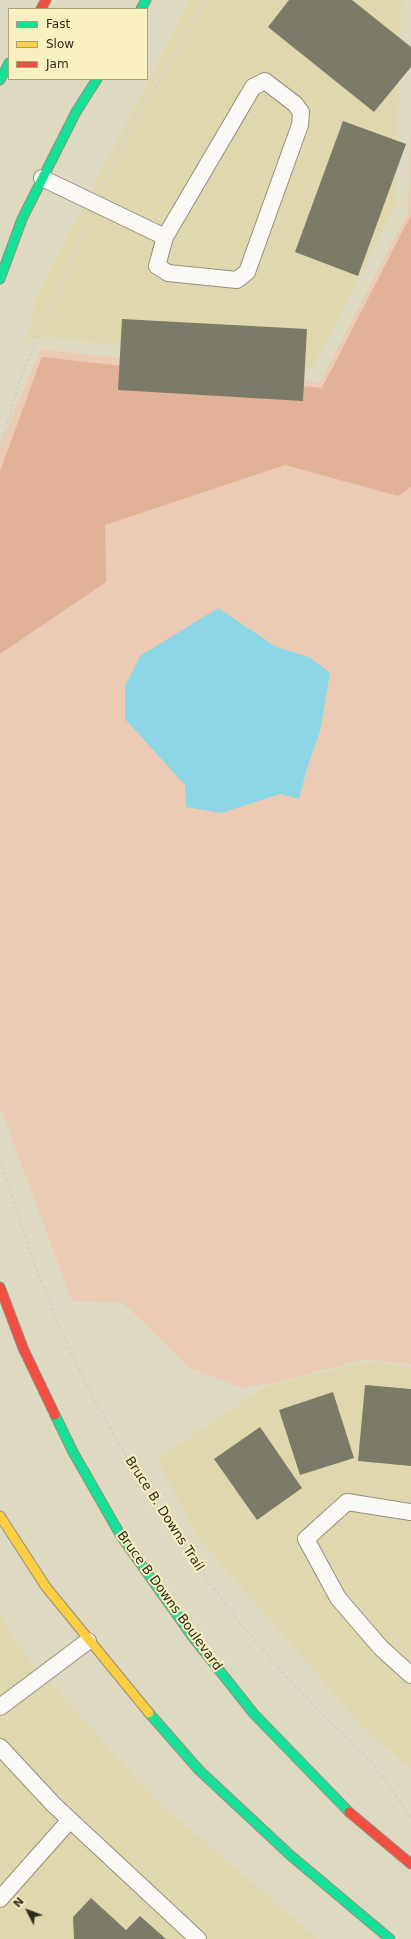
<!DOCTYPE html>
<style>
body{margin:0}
#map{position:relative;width:411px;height:1939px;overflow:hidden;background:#dedac1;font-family:"DejaVu Sans",sans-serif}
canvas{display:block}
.legend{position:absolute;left:8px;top:8px;width:140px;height:72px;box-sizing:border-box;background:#f8f0c1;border:1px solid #a7a17e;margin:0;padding:5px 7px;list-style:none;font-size:12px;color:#2e2b19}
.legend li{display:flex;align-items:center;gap:8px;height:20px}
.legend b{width:20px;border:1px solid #a7a17e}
.north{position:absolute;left:8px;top:1891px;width:40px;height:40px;-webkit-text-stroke:3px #f8f0c1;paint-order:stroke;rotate:312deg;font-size:11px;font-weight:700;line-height:16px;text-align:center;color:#2e2b19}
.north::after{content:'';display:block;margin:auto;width:14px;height:18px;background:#2e2b19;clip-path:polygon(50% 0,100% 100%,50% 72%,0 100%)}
</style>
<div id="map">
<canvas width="411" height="1939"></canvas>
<ul class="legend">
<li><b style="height:5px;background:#16e098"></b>Fast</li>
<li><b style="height:5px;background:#ffcf43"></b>Slow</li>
<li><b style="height:5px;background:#f24e42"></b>Jam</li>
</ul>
<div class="north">N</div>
</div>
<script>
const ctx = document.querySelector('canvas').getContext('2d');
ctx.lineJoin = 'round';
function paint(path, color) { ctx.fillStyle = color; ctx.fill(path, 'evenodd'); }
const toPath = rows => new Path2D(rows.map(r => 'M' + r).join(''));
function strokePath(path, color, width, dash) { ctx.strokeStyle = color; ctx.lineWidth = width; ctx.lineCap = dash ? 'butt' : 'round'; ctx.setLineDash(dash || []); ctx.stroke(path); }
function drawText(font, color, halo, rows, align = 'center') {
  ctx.font = font + ' "DejaVu Sans",sans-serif'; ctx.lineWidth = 4; ctx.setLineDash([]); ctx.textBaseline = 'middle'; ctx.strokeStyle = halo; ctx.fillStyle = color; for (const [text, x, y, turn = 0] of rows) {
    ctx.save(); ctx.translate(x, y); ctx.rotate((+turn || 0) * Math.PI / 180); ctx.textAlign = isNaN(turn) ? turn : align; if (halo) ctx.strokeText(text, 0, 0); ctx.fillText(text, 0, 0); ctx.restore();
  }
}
const built = toPath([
 [190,0,402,0,395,207,312,368,41,336,31,340,25,350,36,299],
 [367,1362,411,1367,411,1769,364,1728,197,1536,157,1459,266,1386],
 [0,1613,21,1650,157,1801,318,1939,0,1939]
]);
const green = toPath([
 [411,120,411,1364,365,1359,276,1382,241,1388,190,1368,122,1302,72,1301,0,1107,0,445,41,349,320,382,408,212]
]);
const forest = toPath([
 [411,215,411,487,398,496,285,465,105,525,106,582,0,654,0,471,42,357,322,388]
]);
const water = toPath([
 [218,608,276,647,309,657,330,673,320,731,307,768,299,799,280,794,221,813,186,807,185,785,125,719,125,686,140,656]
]);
const building = toPath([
 [289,0,352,0,411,47,411,67,374,112,268,27],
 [343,121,406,144,358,276,295,252],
 [122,319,307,329,303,401,118,390],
 [365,1385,411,1389,411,1466,358,1461],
 [333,1392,354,1458,300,1475,279,1410],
 [260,1427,302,1488,257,1520,214,1459],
 [91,1898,126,1930,140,1916,166,1939,74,1939,73,1917]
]);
const path = toPath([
 [105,183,130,130,207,0],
 [0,447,22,374,88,225],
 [0,1161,29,1249,62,1333,89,1390,132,1466,191,1557,238,1621,286,1676,337,1729,374,1765,411,1817]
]);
const lane = toPath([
 [42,178,165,237,157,266,168,273,237,280,247,272,300,125,301,112,295,104,265,81,253,87,165,237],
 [411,1512,347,1502,306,1539,338,1598,381,1648,411,1675],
 [0,1707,88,1641],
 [0,1747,54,1805,198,1939],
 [0,1899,70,1820]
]);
const fast = toPath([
 [141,9,146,0],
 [0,80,9,63],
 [0,279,22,219,76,112,97,79],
 [55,1415,73,1452,121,1536,192,1636,254,1714,349,1812],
 [149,1713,199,1770,290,1855,390,1939]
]);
const slow = toPath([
 [0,1516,46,1587,149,1713]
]);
const jam = toPath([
 [41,9,46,0],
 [0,1287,23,1348,55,1415],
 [349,1812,411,1864]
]);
const streetNames = [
 ["Bruce B. Downs Trail",164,1514,57],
 ["Bruce B Downs Boulevard",169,1601,54]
];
paint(built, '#dfd8af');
paint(green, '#eccbb5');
paint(forest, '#e1b297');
paint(water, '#8cd6e5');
paint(building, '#7c7b68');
strokePath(lane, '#93907c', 18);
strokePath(fast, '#93907c', 11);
strokePath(slow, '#93907c', 11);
strokePath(jam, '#93907c', 11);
strokePath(path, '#d2d1c9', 2.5, [3, 3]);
strokePath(lane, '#faf9f6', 16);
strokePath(fast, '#16e098', 9);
strokePath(slow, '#ffcf43', 9);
strokePath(jam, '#f24e42', 9);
drawText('13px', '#2e2b19', '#f8f0c1', streetNames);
</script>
